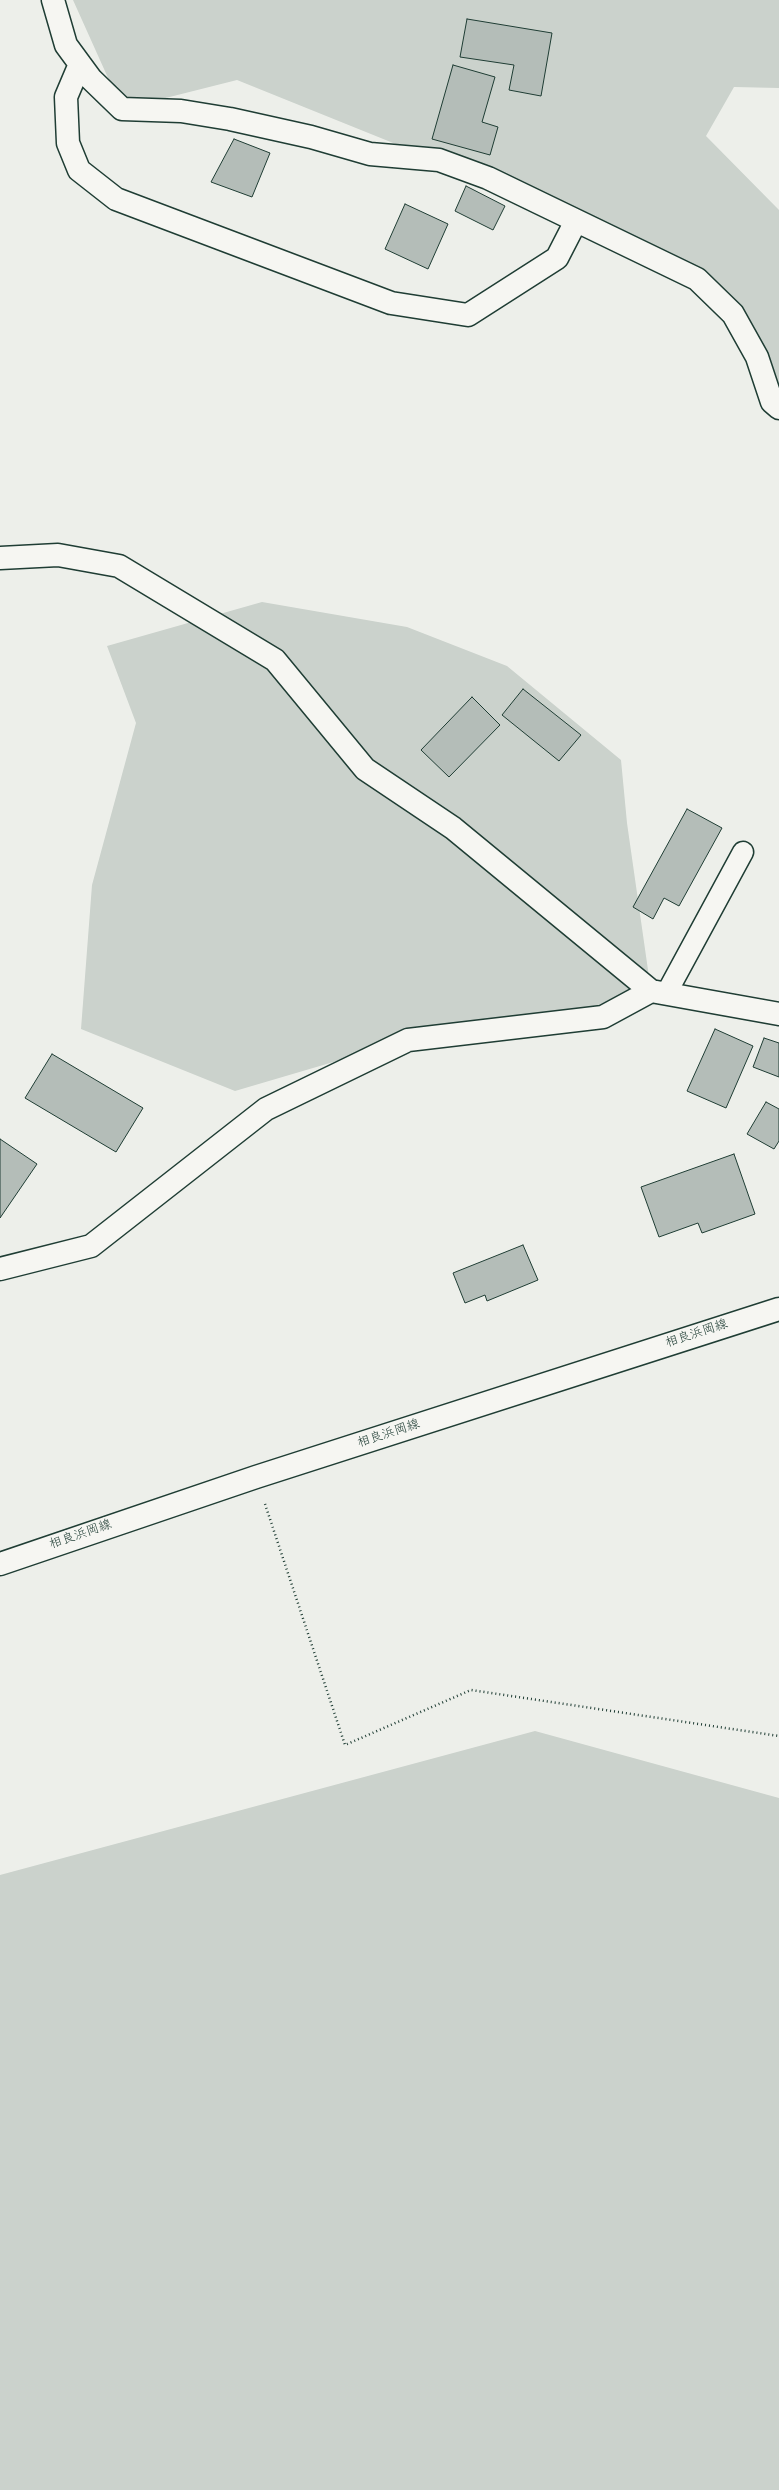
<!DOCTYPE html>
<meta charset="utf-8">
<style>
body{margin:0}
canvas{display:block;background:#edefea}
</style>
<canvas width="779" height="2490"></canvas>
<script>
const ctx = document.querySelector('canvas').getContext('2d');
ctx.lineJoin = 'round';
function paint(path, color) { ctx.fillStyle = color; ctx.fill(path, 'evenodd'); }
const toPath = rows => new Path2D(rows.map(r => 'M' + r).join(''));
function strokePath(path, color, width, dash) { ctx.strokeStyle = color; ctx.lineWidth = width; ctx.lineCap = dash ? 'butt' : 'round'; ctx.setLineDash(dash || []); ctx.stroke(path); }
function drawText(font, color, halo, rows, align = 'center') {
  ctx.font = font + ' Dekko,"Klee One",sans-serif'; ctx.lineWidth = 3; ctx.setLineDash([]); ctx.textBaseline = 'middle'; ctx.strokeStyle = halo; ctx.fillStyle = color; for (const [text, x, y, turn = 0] of rows) {
    ctx.save(); ctx.translate(x, y); ctx.rotate((+turn || 0) * Math.PI / 180); ctx.textAlign = isNaN(turn) ? turn : align; if (halo) ctx.strokeText(text, 0, 0); ctx.fillText(text, 0, 0); ctx.restore();
  }
}
const green = toPath([
 [73,0,779,0,779,88,734,87,706,136,779,210,779,397,697,279,527,197,237,80,122,109],
 [262,602,407,627,507,666,621,760,627,823,651,991,568,1021,408,1040,235,1091,81,1029,92,885,136,723,107,646],
 [535,1731,779,1798,779,2490,0,2490,0,1875]
]);
const building = toPath([
 [467,19,552,33,541,96,509,90,514,65,460,57,467,19],
 [453,65,495,77,482,122,498,127,490,155,432,139,453,65],
 [234,139,270,153,252,197,211,182,234,139],
 [466,186,505,206,493,230,455,211,466,186],
 [405,204,448,224,428,269,385,249,405,204],
 [523,689,581,735,559,761,502,715,523,689],
 [472,697,500,725,449,777,421,750,472,697],
 [687,809,722,828,679,906,664,898,653,919,633,907,687,809],
 [715,1029,753,1046,726,1108,687,1091,715,1029],
 [764,1038,779,1043,779,1077,753,1067,764,1038],
 [52,1054,143,1108,116,1152,25,1098,52,1054],
 [766,1102,779,1109,779,1141,774,1149,747,1134,766,1102],
 [0,1139,37,1164,0,1218,0,1139],
 [734,1154,755,1214,702,1233,698,1223,659,1237,641,1187,734,1154],
 [523,1245,538,1280,487,1301,485,1295,465,1303,453,1273,523,1245]
]);
const path = toPath([
 [265,1504,345,1745,471,1690,779,1736]
]);
const lane = toPath([
 [666,994,743,852]
]);
const street = toPath([
 [53,0,66,45,91,79,122,109,181,111,230,119,311,137,370,154,439,160,488,178,697,279,733,314,757,357,772,402,779,408],
 [80,64,66,97,68,143,79,170,116,199,391,303,468,315,557,258,576,221],
 [0,558,58,555,119,566,275,660,365,769,453,828,651,991,779,1014],
 [0,1269,91,1246,266,1109,408,1040,603,1017,651,991]
]);
const secondary = toPath([
 [0,1564,256,1477,779,1309]
]);
const streetNames = [
 ["相良浜岡線",697,1335,-18],
 ["相良浜岡線",389,1435,-18],
 ["相良浜岡線",81,1536,-19]
];
paint(green, '#cbd2cc');
paint(building, '#b4bdb8');
strokePath(building, '#1f3d34', 1);
strokePath(lane, '#1f3d34', 23);
strokePath(street, '#1f3d34', 25);
strokePath(secondary, '#1f3d34', 25);
strokePath(path, '#1f3d34', 2.5, [1, 3]);
strokePath(lane, '#f6f6f2', 20);
strokePath(street, '#f6f6f2', 22);
strokePath(secondary, '#f6f6f2', 22);
drawText('13px', '#1f3d34', '#f6f6f2', streetNames);
</script>
